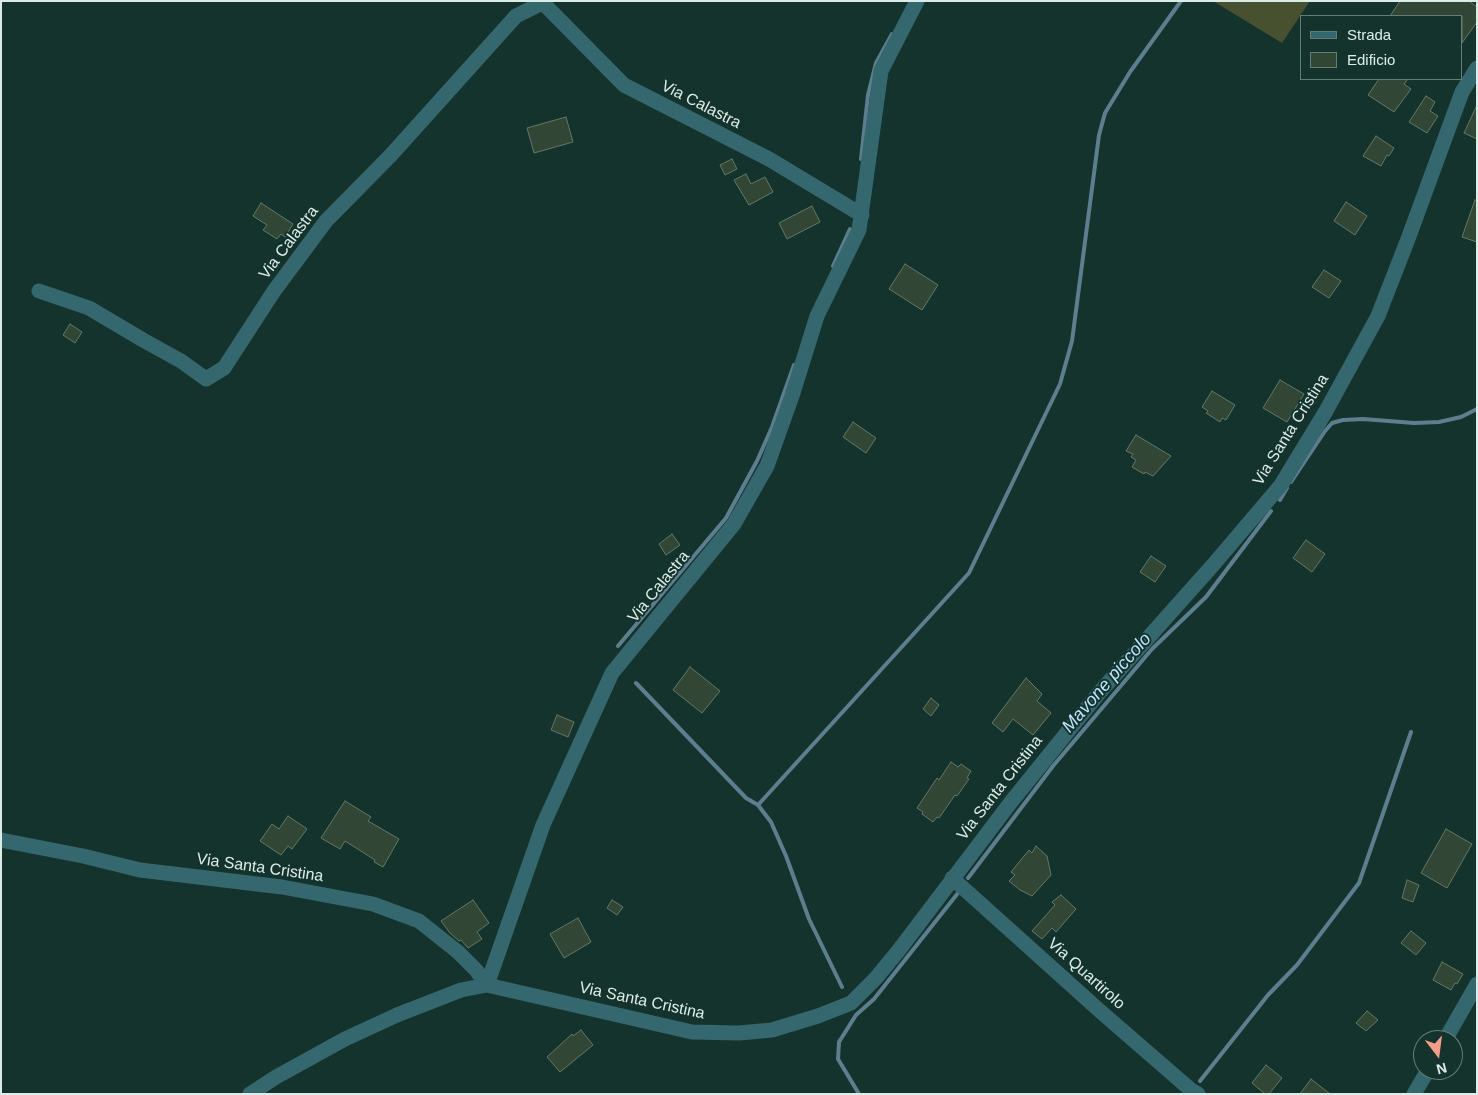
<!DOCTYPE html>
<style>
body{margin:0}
#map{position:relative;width:1478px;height:1095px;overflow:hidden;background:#15332d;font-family:Helvetica,sans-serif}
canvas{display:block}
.frame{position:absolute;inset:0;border:2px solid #dcede8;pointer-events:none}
.legend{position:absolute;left:1300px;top:15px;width:162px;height:65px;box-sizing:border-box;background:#15332d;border:1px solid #657d78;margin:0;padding:6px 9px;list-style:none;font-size:15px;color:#dcede8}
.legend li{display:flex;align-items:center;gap:10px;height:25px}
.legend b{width:25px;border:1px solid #657d78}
.north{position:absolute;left:1413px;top:1030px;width:50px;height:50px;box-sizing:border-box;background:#15332d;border:1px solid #657d78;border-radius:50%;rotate:165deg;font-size:14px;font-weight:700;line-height:20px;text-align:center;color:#dcede8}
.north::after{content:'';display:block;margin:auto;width:18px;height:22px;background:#f49e8a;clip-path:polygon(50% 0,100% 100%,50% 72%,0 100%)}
</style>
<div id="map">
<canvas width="1478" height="1095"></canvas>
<div class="frame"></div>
<ul class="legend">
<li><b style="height:6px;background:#35676e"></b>Strada</li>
<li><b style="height:14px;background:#324636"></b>Edificio</li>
</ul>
<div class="north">N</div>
</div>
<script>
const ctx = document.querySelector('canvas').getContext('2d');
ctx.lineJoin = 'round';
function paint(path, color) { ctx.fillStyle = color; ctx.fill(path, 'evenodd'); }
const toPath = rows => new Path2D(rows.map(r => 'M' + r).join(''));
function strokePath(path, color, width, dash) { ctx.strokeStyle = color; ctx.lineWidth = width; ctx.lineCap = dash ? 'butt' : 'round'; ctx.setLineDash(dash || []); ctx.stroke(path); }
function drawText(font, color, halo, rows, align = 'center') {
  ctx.font = font + ' Helvetica,sans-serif'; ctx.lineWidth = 4; ctx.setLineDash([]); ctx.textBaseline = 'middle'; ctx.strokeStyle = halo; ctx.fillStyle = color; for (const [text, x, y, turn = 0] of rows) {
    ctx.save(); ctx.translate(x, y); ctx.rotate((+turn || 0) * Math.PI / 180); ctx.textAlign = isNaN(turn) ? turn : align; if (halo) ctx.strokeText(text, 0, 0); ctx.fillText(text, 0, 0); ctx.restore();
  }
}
const green = toPath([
 [1213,1,1310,1,1282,43]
]);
const stream = toPath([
 [861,159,868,95,876,63,892,34],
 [833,266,850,229],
 [1291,482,1325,431,1332,423,1343,420,1363,419,1414,423,1439,422,1461,417,1477,409],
 [1280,500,1287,488],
 [618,646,726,518,757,461,772,427,794,365],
 [636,683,746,798,758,805,771,822,786,856,809,919,842,987],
 [758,805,969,573,1060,384,1072,341,1099,135,1105,113,1130,72,1181,1],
 [968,878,1053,766,1152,649,1206,597,1271,511],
 [1200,1081,1268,995,1297,965,1359,883,1411,732],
 [859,1094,838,1059,839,1042,856,1015,874,999,958,893]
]);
const building = toPath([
 [1400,1,1469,1,1477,7,1477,22,1462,43,1462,16,1390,16,1400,1],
 [1379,79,1408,79,1404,84,1411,89,1394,112,1368,95,1379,79],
 [1426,96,1435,102,1430,111,1438,116,1427,133,1409,122,1426,96],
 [1477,105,1477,139,1464,133,1477,105],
 [566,117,573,142,534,153,527,128,566,117],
 [1376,136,1394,148,1389,156,1387,155,1381,166,1363,156,1376,136],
 [732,159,737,169,725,175,720,165,732,159],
 [746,174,751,184,765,177,773,192,749,205,734,180,746,174],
 [1475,200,1477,201,1477,242,1462,237,1475,200],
 [1346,202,1367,216,1355,235,1334,221,1346,202],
 [261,203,293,224,285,237,281,234,277,239,263,230,267,225,253,216,261,203],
 [812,206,820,222,787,239,779,223,812,206],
 [905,264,938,285,922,310,889,289,905,264],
 [1324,270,1341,281,1329,298,1312,287,1324,270],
 [70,324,82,332,75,343,63,335,70,324],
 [1280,380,1304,394,1287,422,1263,408,1280,380],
 [1212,391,1235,405,1226,420,1222,418,1220,422,1206,413,1208,411,1202,407,1212,391],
 [853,422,876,438,866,453,843,437,853,422],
 [1136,435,1171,456,1153,476,1145,472,1144,474,1132,467,1136,460,1131,457,1133,454,1126,451,1136,435],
 [672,534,680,545,666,555,659,544,672,534],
 [1306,540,1325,554,1312,572,1293,558,1306,540],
 [1151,556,1166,566,1155,582,1140,572,1151,556],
 [690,667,720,691,702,713,673,690,690,667],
 [1026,678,1042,694,1037,701,1051,713,1033,735,1013,719,1003,732,992,723,1026,678],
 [931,698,939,705,931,716,923,709,931,698],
 [557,715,574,722,568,737,551,730,557,715],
 [951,762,958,767,961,764,971,771,967,778,969,779,957,796,955,795,939,818,937,817,933,822,922,814,923,812,917,808,937,778,939,780,951,762],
 [345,801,371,817,368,821,399,839,383,867,374,862,375,860,345,841,340,849,321,838,345,801],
 [288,816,307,829,292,849,288,846,281,855,260,841,272,824,279,829,288,816],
 [1446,829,1472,844,1447,888,1421,873,1446,829],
 [1036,846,1047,856,1051,875,1032,896,1020,890,1009,881,1015,875,1011,872,1029,850,1032,853,1036,846],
 [1407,880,1419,885,1413,902,1402,898,1407,880],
 [1061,895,1076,909,1056,932,1052,928,1042,939,1032,931,1055,905,1052,902,1061,895],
 [473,900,489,923,477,932,482,939,468,948,461,940,459,941,450,933,441,921,473,900],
 [612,900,623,907,617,915,607,908,612,900],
 [578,918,591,942,564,958,550,934,578,918],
 [1411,931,1426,943,1416,955,1401,943,1411,931],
 [1442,962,1463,974,1457,984,1455,983,1451,990,1433,980,1442,962],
 [1367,1011,1378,1020,1366,1031,1356,1023,1367,1011],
 [581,1030,593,1045,560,1072,547,1057,572,1034,573,1036,581,1030],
 [1266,1065,1282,1078,1269,1094,1265,1094,1252,1083,1266,1065],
 [1311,1079,1330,1094,1300,1094,1311,1079]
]);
const minor = toPath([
 [541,1,624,85,769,159,862,215],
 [39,291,89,308,143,340,181,361,206,379,224,368,274,291,326,221,391,155,516,16,542,3],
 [1,840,83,856,140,870,282,887,373,904,419,921,458,952,476,970,487,985],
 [952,878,1100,1011,1191,1090,1198,1094],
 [487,985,543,825,612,673,734,524,767,466,792,396,817,316,859,230,881,71,917,1],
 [1445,1040,1477,984],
 [250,1094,276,1077,345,1039,397,1015,461,990,487,985,692,1032,739,1033,772,1030,818,1016,851,1003,876,978,899,950,1011,802,1099,693,1213,565,1281,485,1326,411,1378,316,1408,239,1462,92,1477,68],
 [1414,1094,1428,1070]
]);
const streetNames = [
 ["Via Calastra",701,105,27],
 ["Via Calastra",289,243,-53],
 ["Via Santa Cristina",1291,430,-58],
 ["Via Calastra",659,587,-51],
 ["Via Santa Cristina",1000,788,-52],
 ["Via Santa Cristina",260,868,8],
 ["Via Quartirolo",1086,974,42],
 ["Via Santa Cristina",642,1001,12]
];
const waterNames = [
 ["Mavone piccolo",1107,683,-49]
];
paint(green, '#47502f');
strokePath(stream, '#5c7e8e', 4);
paint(building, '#324636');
strokePath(building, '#637966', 1);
strokePath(minor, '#35676e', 15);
drawText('16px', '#dcede8', '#15332d', streetNames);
drawText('italic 18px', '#bce4fe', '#15332d', waterNames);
</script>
